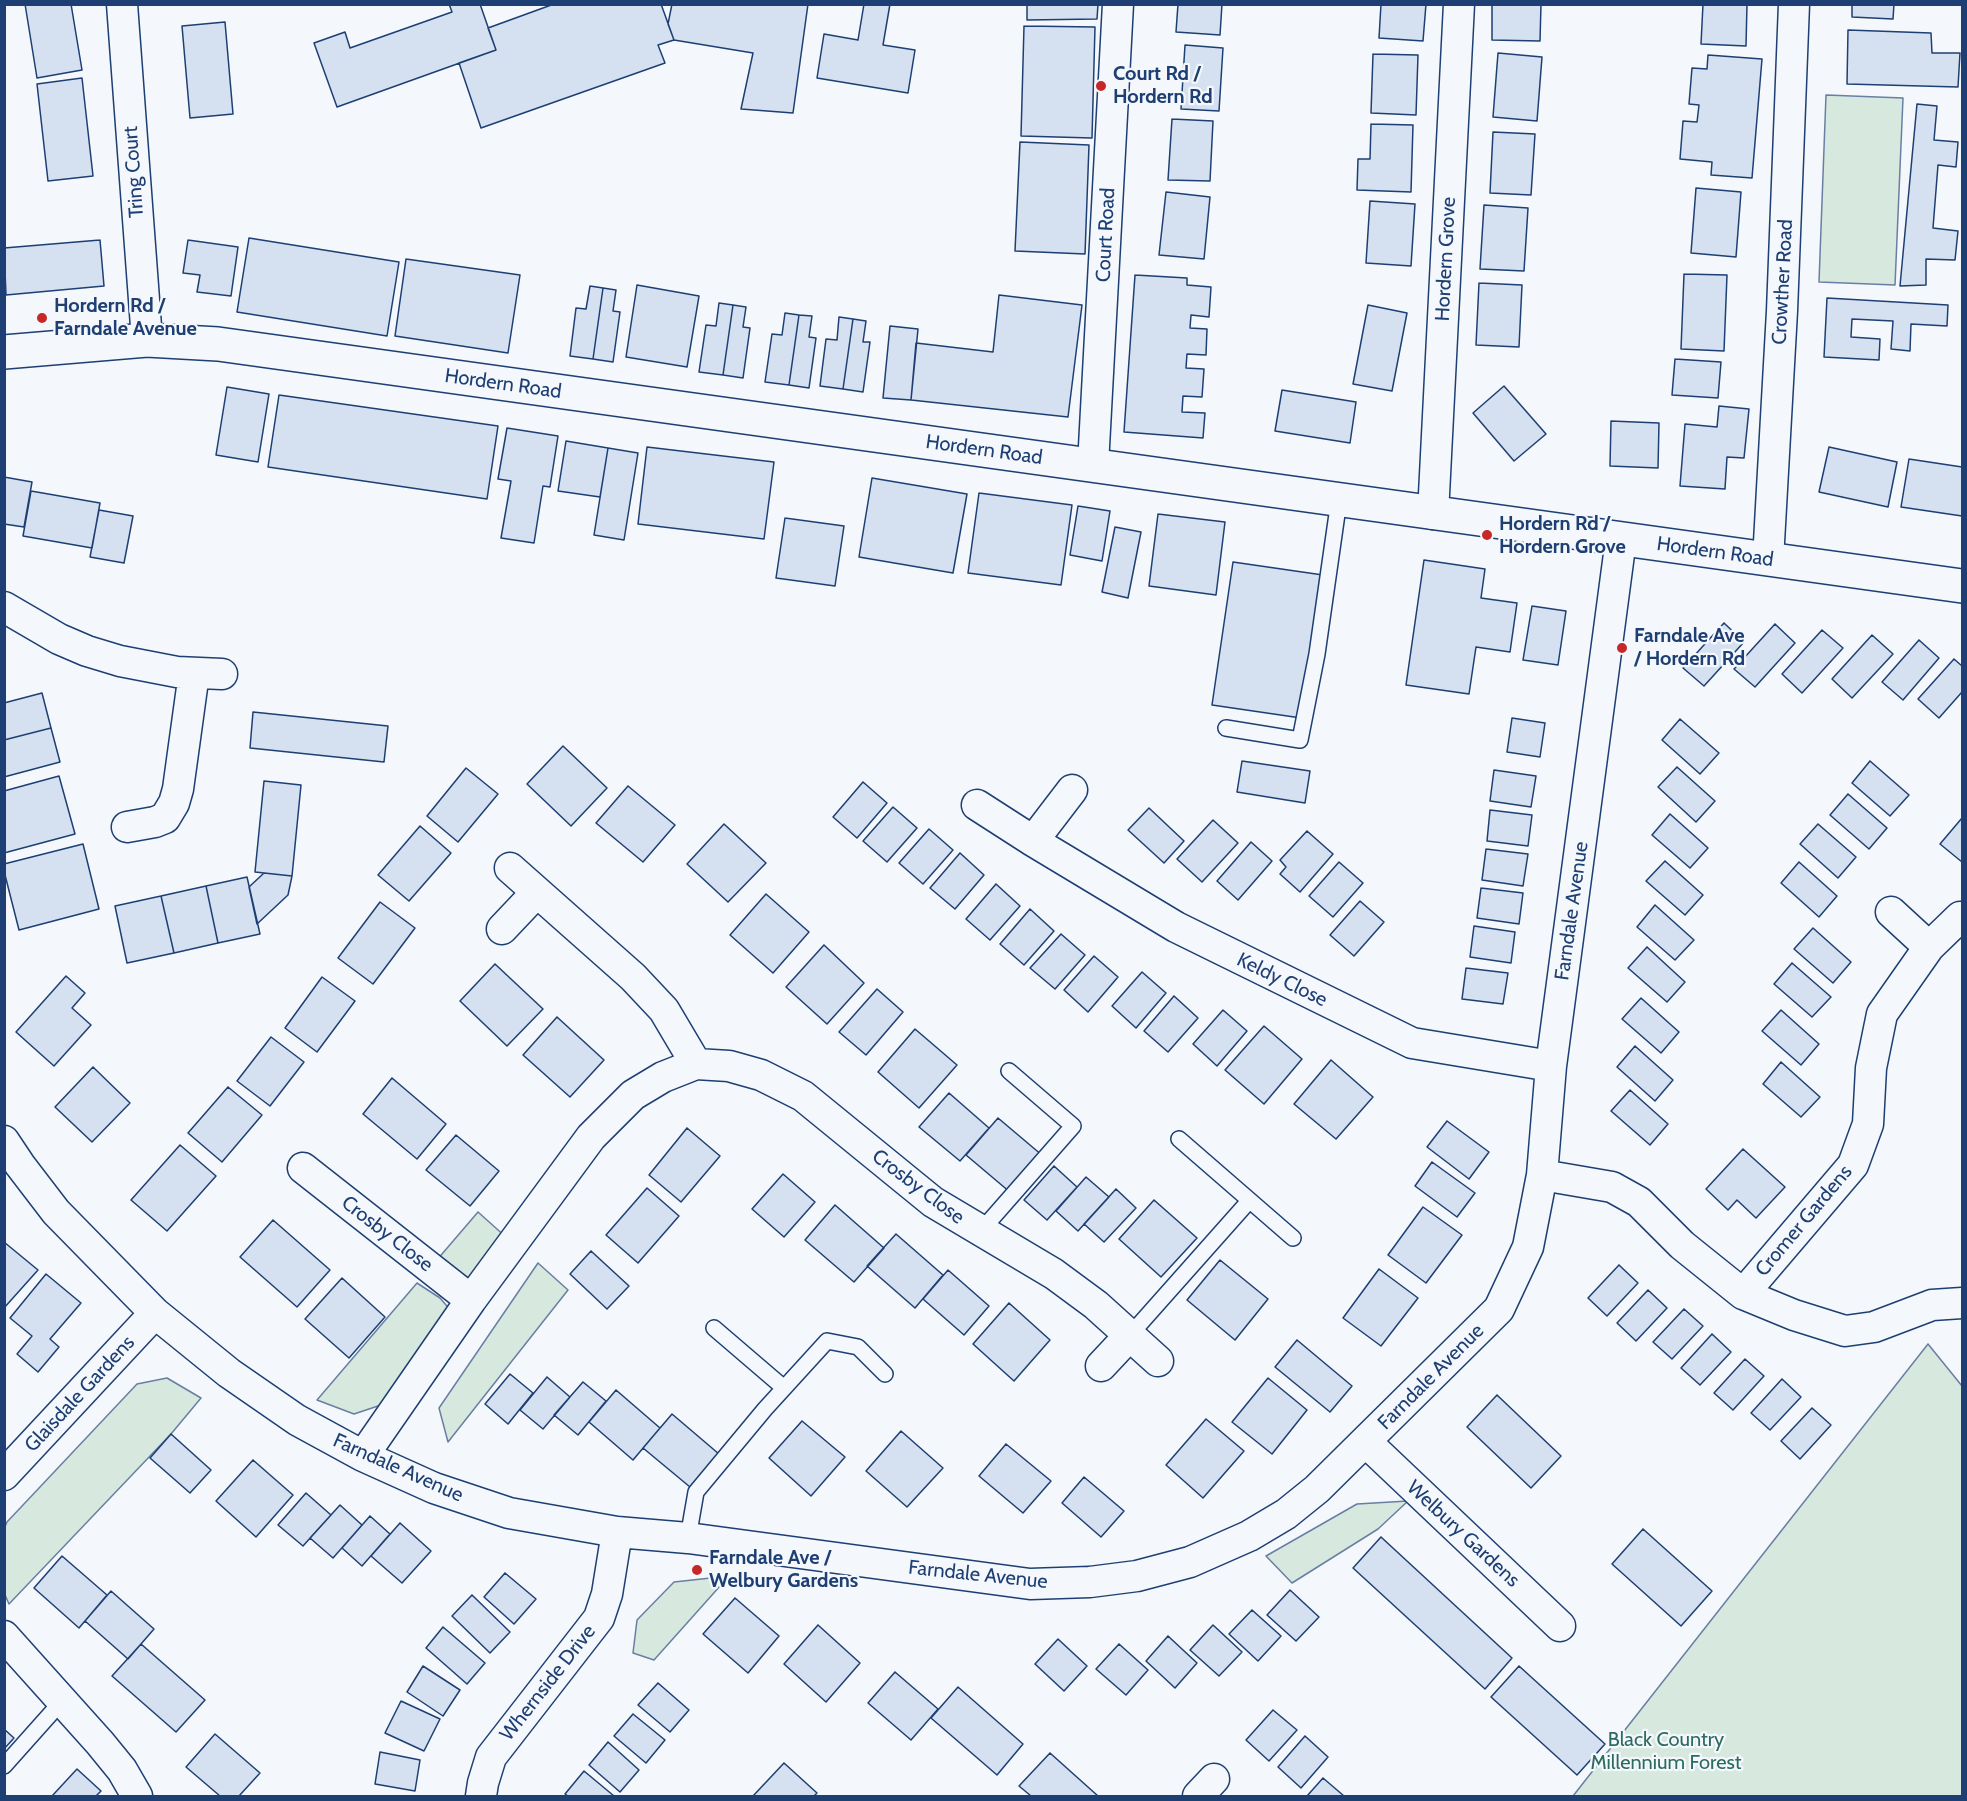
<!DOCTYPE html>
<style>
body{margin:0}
#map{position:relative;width:1967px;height:1801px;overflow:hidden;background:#f4f7fb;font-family:Cabin,sans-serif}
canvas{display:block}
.frame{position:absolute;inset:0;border:6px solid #1d3f73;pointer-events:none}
</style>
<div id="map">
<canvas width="1967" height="1801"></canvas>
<div class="frame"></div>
</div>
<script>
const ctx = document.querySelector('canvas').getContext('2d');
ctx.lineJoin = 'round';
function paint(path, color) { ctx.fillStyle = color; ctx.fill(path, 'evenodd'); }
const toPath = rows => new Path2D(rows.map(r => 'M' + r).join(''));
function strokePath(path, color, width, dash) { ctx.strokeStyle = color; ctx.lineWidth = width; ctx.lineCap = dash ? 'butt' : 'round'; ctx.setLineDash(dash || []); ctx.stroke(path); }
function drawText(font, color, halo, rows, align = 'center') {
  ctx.font = font + ' Cabin,sans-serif'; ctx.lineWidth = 4.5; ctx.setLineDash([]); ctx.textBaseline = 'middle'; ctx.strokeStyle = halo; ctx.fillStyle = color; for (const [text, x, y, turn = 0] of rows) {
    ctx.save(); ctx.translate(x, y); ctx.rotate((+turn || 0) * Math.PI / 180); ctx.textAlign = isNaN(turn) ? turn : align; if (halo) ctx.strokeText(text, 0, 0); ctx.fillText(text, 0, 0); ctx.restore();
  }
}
const green = toPath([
 [1826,95,1903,98,1895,285,1819,282,1826,95],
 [478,1212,507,1238,476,1281,457,1276,436,1261,478,1212],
 [538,1263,568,1290,448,1442,439,1408,538,1263],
 [417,1283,440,1298,452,1312,384,1404,354,1414,317,1400,417,1283],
 [1928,1344,1962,1386,1962,1796,1573,1796,1928,1344],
 [167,1378,201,1398,171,1434,9,1604,5,1595,4,1529,7,1522,137,1384,167,1378],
 [1408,1501,1378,1529,1292,1583,1266,1556,1357,1504,1408,1501],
 [729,1576,654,1660,633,1653,637,1620,674,1582,729,1576]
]);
const building = toPath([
 [25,4,71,4,82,70,37,78,25,4],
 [449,4,480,4,496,50,337,107,314,43,345,32,350,48,452,12,449,4],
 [554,4,661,4,674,40,658,45,665,63,481,128,459,63,496,50,488,28,554,4],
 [672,4,808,4,793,113,741,109,753,53,674,40,668,24,672,4],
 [864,4,890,4,883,45,915,50,908,93,817,78,824,34,858,40,864,4],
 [1027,4,1098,4,1097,19,1027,20,1027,4],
 [1178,4,1222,4,1220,35,1176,32,1178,4],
 [1381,4,1426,4,1423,41,1379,38,1381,4],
 [1492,4,1541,4,1540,41,1492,40,1492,4],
 [1703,4,1747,4,1746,46,1701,44,1703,4],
 [1852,4,1894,4,1893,19,1852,17,1852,4],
 [225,22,233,114,190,118,182,26,225,22],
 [1024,26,1095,27,1092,138,1021,136,1024,26],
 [1848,30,1931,33,1932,53,1960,53,1958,87,1847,84,1848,30],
 [1185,45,1223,48,1219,111,1181,109,1185,45],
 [1498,53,1542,57,1537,121,1493,117,1498,53],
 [1373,54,1418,55,1416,115,1371,113,1373,54],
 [1708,55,1762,59,1752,178,1711,175,1712,162,1680,159,1683,121,1697,122,1699,105,1689,104,1692,68,1707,69,1708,55],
 [82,78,93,176,48,181,37,84,82,78],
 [1917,104,1937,106,1934,140,1958,142,1956,167,1938,165,1933,228,1958,231,1955,260,1926,259,1926,285,1900,286,1917,104],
 [1172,119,1213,121,1210,181,1168,180,1172,119],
 [1371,124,1413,125,1411,192,1357,190,1358,159,1370,159,1371,124],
 [1493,132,1535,134,1531,195,1490,193,1493,132],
 [1020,142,1089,145,1085,254,1015,251,1020,142],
 [1696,188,1741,192,1736,257,1691,253,1696,188],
 [1166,192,1210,197,1204,259,1159,255,1166,192],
 [1370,201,1415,204,1411,266,1366,263,1370,201],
 [1484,205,1528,208,1524,271,1480,269,1484,205],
 [249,238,399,262,387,336,237,312,249,238],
 [100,240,104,286,6,295,4,248,100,240],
 [188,240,238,247,231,296,197,292,200,275,183,273,188,240],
 [406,259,520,275,508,353,395,336,406,259],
 [1684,274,1727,275,1724,351,1681,349,1684,274],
 [1135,275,1187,278,1187,285,1211,287,1209,317,1191,315,1190,328,1207,329,1206,355,1187,354,1186,368,1204,369,1202,397,1183,396,1182,412,1205,413,1203,438,1124,432,1135,275],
 [1479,283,1522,285,1519,347,1476,345,1479,283],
 [637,285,699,296,687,367,626,357,637,285],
 [590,286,603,288,593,359,570,356,576,308,586,309,590,286],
 [603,288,616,290,613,311,620,312,613,362,593,359,603,288],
 [999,295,1082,305,1068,417,911,400,916,343,993,352,999,295],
 [1827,298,1948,305,1947,326,1911,324,1910,351,1891,349,1893,321,1852,319,1851,337,1880,339,1879,360,1824,357,1827,298],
 [719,303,733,305,723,375,699,372,706,325,716,326,719,303],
 [733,305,746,307,743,327,750,328,743,378,723,375,733,305],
 [1368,305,1407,313,1392,391,1353,384,1368,305],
 [785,313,799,315,789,385,765,382,772,334,782,335,785,313],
 [799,315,812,316,809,337,816,338,809,388,789,385,799,315],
 [839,317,853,319,843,389,820,386,826,339,837,340,839,317],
 [853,319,866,321,863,342,870,342,863,392,843,389,853,319],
 [890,326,918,329,911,400,883,398,890,326],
 [1675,359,1721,362,1718,398,1672,395,1675,359],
 [1504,386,1546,434,1514,461,1473,413,1504,386],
 [227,387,269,394,258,462,216,455,227,387],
 [1282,390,1356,402,1350,443,1275,431,1282,390],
 [279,395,498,426,487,499,268,467,279,395],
 [1719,406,1749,409,1744,458,1727,457,1725,489,1680,486,1685,424,1717,427,1719,406],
 [1611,421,1659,423,1658,468,1610,466,1611,421],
 [507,428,558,436,550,487,543,486,534,543,501,538,511,481,498,479,507,428],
 [566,441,608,448,600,497,558,491,566,441],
 [647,447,774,462,764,539,638,524,647,447],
 [1829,447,1897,462,1888,507,1819,492,1829,447],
 [608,448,638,453,624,540,594,535,608,448],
 [1909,459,1962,467,1962,516,1901,507,1909,459],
 [4,477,32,482,24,527,4,524,4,477],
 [872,478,967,494,953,573,859,557,872,478],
 [31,491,100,503,92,548,23,536,31,491],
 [979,493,1072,505,1061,585,968,573,979,493],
 [1078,506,1110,511,1102,561,1070,555,1078,506],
 [99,510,133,516,124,563,90,557,99,510],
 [1158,514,1225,522,1216,595,1149,586,1158,514],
 [785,518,844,526,835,586,776,578,785,518],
 [1115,527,1141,532,1128,598,1102,592,1115,527],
 [1424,560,1485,569,1481,598,1517,603,1510,652,1476,647,1469,694,1406,685,1424,560],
 [1233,562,1323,575,1301,718,1212,705,1233,562],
 [1532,606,1566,611,1558,665,1523,660,1532,606],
 [1724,623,1744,642,1704,686,1683,668,1724,623],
 [1775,624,1795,643,1755,687,1734,669,1775,624],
 [1822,630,1843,648,1802,693,1782,674,1822,630],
 [1872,635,1893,654,1852,698,1832,679,1872,635],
 [1919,640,1939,658,1903,700,1882,682,1919,640],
 [1954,659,1962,666,1962,692,1939,718,1918,699,1954,659],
 [42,693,51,728,4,740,4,703,42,693],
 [253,712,388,726,384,762,250,748,253,712],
 [1512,718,1545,723,1540,757,1507,752,1512,718],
 [1680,719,1719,753,1700,774,1662,740,1680,719],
 [51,728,60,762,4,777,4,740,51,728],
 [563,746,607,788,571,826,527,784,563,746],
 [1242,761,1310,771,1305,803,1237,792,1242,761],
 [1870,761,1909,795,1890,816,1852,783,1870,761],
 [1677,767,1715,801,1696,822,1658,787,1677,767],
 [466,768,498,794,458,842,427,816,466,768],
 [1494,770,1536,776,1531,807,1490,801,1494,770],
 [59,776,75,834,4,853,4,791,59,776],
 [264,781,301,785,292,876,255,872,264,781],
 [863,782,887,803,857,838,833,817,863,782],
 [628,786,675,825,643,862,596,823,628,786],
 [1848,794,1887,828,1869,849,1830,815,1848,794],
 [893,807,917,828,887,862,863,841,893,807],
 [1149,808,1184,841,1164,863,1128,830,1149,808],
 [1490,810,1532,815,1528,846,1487,841,1490,810],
 [1670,814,1708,848,1690,868,1652,835,1670,814],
 [1962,818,1962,862,1940,844,1962,818],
 [1213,820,1238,843,1202,882,1177,859,1213,820],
 [724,824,766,863,728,902,687,864,724,824],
 [1818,824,1856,857,1838,878,1800,844,1818,824],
 [420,826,451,853,409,901,378,875,420,826],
 [929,829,953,850,923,884,899,863,929,829],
 [1307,831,1333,854,1300,892,1280,874,1286,867,1280,860,1307,831],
 [1251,842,1272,861,1238,900,1217,881,1251,842],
 [83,844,99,909,19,930,4,871,4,864,83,844],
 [1486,849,1528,854,1523,886,1482,880,1486,849],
 [960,853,984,875,955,909,930,888,960,853],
 [1665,861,1703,895,1685,915,1646,881,1665,861],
 [1339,862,1363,883,1333,917,1309,896,1339,862],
 [1799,862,1837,896,1819,917,1781,883,1799,862],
 [264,873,292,876,288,895,257,924,249,887,264,873],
 [247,877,260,934,218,943,206,886,247,877],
 [996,884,1020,906,990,940,966,919,996,884],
 [206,886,218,943,174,953,161,896,206,886],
 [1481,888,1523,893,1519,924,1477,918,1481,888],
 [766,894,809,932,773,973,730,935,766,894],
 [161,896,174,953,127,963,115,906,161,896],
 [1360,901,1384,922,1354,956,1330,935,1360,901],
 [380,902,415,928,373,984,338,958,380,902],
 [1655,905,1694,940,1675,960,1637,927,1655,905],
 [1030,909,1054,931,1024,965,1000,944,1030,909],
 [1474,926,1515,932,1511,963,1470,957,1474,926],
 [1813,928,1851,962,1833,983,1794,949,1813,928],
 [1061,934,1085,955,1055,989,1030,968,1061,934],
 [824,945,864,983,827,1024,786,987,824,945],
 [1647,947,1685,982,1667,1002,1628,968,1647,947],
 [1094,956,1118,977,1088,1012,1064,990,1094,956],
 [1792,963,1831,997,1812,1017,1774,984,1792,963],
 [495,964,543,1009,507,1046,460,1001,495,964],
 [1466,968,1508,973,1503,1004,1462,999,1466,968],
 [1142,972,1166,993,1136,1028,1112,1006,1142,972],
 [66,976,85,993,72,1008,91,1025,54,1066,16,1032,66,976],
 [322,977,355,1001,317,1052,285,1028,322,977],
 [877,989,903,1012,866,1055,839,1032,877,989],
 [1174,996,1198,1018,1168,1052,1144,1031,1174,996],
 [1641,998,1679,1032,1661,1053,1622,1019,1641,998],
 [1223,1010,1247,1031,1217,1066,1193,1044,1223,1010],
 [1781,1010,1819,1044,1801,1065,1762,1031,1781,1010],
 [557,1017,604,1060,570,1097,523,1055,557,1017],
 [1264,1026,1302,1059,1264,1104,1225,1070,1264,1026],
 [915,1029,957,1065,919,1108,878,1072,915,1029],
 [271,1037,304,1062,270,1106,237,1081,271,1037],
 [1635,1046,1673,1080,1655,1101,1617,1067,1635,1046],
 [1331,1060,1373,1097,1336,1139,1294,1104,1331,1060],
 [1781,1062,1820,1097,1801,1117,1763,1084,1781,1062],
 [93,1067,130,1103,92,1142,55,1107,93,1067],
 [392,1078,446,1124,417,1159,363,1114,392,1078],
 [228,1087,262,1115,222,1162,188,1133,228,1087],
 [1630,1090,1668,1124,1650,1145,1611,1111,1630,1090],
 [949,1093,989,1128,960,1161,919,1127,949,1093],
 [998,1118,1043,1156,1011,1193,966,1155,998,1118],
 [1447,1121,1489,1152,1469,1179,1427,1147,1447,1121],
 [687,1128,720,1156,681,1202,649,1175,687,1128],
 [456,1135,499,1171,470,1206,426,1170,456,1135],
 [180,1145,216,1176,167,1231,131,1200,180,1145],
 [1743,1149,1785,1187,1756,1218,1737,1200,1728,1210,1706,1189,1743,1149],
 [1432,1162,1475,1193,1457,1217,1415,1186,1432,1162],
 [1054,1166,1077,1187,1047,1220,1024,1200,1054,1166],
 [783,1174,815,1202,784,1237,752,1209,783,1174],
 [1086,1177,1109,1197,1078,1231,1056,1211,1086,1177],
 [647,1188,679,1216,638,1263,606,1235,647,1188],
 [1116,1189,1136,1208,1104,1242,1084,1224,1116,1189],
 [1154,1200,1197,1238,1161,1277,1119,1239,1154,1200],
 [835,1205,884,1248,854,1282,805,1240,835,1205],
 [1423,1207,1462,1235,1426,1283,1388,1255,1423,1207],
 [273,1220,330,1270,297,1307,240,1257,273,1220],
 [896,1234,943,1275,915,1308,867,1266,896,1234],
 [4,1242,38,1270,4,1308,4,1242],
 [591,1251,629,1286,607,1309,570,1274,591,1251],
 [1220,1260,1268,1299,1235,1340,1187,1300,1220,1260],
 [1619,1265,1638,1283,1607,1316,1588,1298,1619,1265],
 [1379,1269,1418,1298,1381,1346,1343,1318,1379,1269],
 [948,1270,989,1306,964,1335,923,1299,948,1270],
 [46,1274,81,1303,50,1339,59,1347,38,1372,17,1354,32,1336,10,1318,46,1274],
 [342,1278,385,1317,349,1358,305,1319,342,1278],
 [1648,1290,1667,1308,1636,1341,1617,1323,1648,1290],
 [1009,1303,1050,1340,1014,1381,973,1344,1009,1303],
 [1684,1309,1703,1326,1672,1359,1653,1342,1684,1309],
 [1712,1334,1731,1352,1700,1385,1681,1368,1712,1334],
 [1297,1340,1352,1386,1330,1412,1275,1367,1297,1340],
 [1745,1359,1764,1376,1733,1410,1714,1393,1745,1359],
 [510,1374,533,1393,508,1424,485,1404,510,1374],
 [547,1377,570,1397,543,1429,520,1410,547,1377],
 [1268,1378,1307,1410,1272,1454,1232,1422,1268,1378],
 [1782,1379,1801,1397,1770,1430,1751,1413,1782,1379],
 [583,1382,606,1401,578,1435,554,1415,583,1382],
 [616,1390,660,1428,633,1460,589,1422,616,1390],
 [1497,1395,1561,1456,1531,1488,1467,1427,1497,1395],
 [1812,1408,1831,1425,1800,1459,1781,1441,1812,1408],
 [672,1414,719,1454,690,1487,643,1448,672,1414],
 [1206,1419,1244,1451,1203,1498,1166,1465,1206,1419],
 [802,1421,845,1457,811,1496,769,1458,802,1421],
 [901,1431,943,1468,907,1507,866,1471,901,1431],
 [171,1434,211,1470,190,1493,150,1458,171,1434],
 [1006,1444,1051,1481,1023,1513,979,1476,1006,1444],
 [253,1460,293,1495,256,1537,216,1501,253,1460],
 [1084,1477,1124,1511,1101,1537,1062,1503,1084,1477],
 [306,1493,331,1515,303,1546,278,1525,306,1493],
 [340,1505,362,1525,333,1558,310,1538,340,1505],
 [370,1516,390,1534,362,1566,342,1548,370,1516],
 [400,1523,431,1551,402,1583,371,1556,400,1523],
 [1643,1529,1712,1591,1681,1626,1612,1564,1643,1529],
 [1381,1537,1512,1658,1485,1689,1353,1568,1381,1537],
 [62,1556,107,1595,79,1628,34,1588,62,1556],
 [505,1573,536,1599,514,1624,484,1597,505,1573],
 [1290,1590,1319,1617,1296,1641,1267,1615,1290,1590],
 [111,1591,154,1629,128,1659,85,1621,111,1591],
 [472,1595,510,1632,490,1653,452,1616,472,1595],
 [735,1598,779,1636,748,1673,703,1634,735,1598],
 [1252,1610,1281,1636,1258,1661,1229,1634,1252,1610],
 [818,1625,860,1663,826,1702,784,1664,818,1625],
 [1213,1625,1242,1652,1219,1676,1190,1650,1213,1625],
 [443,1627,485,1663,467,1684,426,1648,443,1627],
 [1168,1636,1197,1663,1175,1688,1146,1661,1168,1636],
 [1058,1639,1087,1666,1064,1691,1035,1664,1058,1639],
 [141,1644,205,1700,176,1732,112,1676,141,1644],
 [1119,1644,1148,1670,1126,1695,1096,1669,1119,1644],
 [423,1666,460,1690,443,1716,407,1692,423,1666],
 [1519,1666,1605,1744,1577,1775,1491,1697,1519,1666],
 [895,1672,938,1709,911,1740,868,1703,895,1672],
 [658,1683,689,1710,670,1732,638,1705,658,1683],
 [958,1687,1023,1744,997,1775,931,1718,958,1687],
 [401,1701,440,1719,424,1751,385,1733,401,1701],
 [1273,1710,1297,1730,1269,1761,1246,1740,1273,1710],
 [633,1714,665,1740,646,1763,614,1736,633,1714],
 [4,1729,14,1738,4,1749,4,1729],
 [215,1734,260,1773,239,1796,220,1796,186,1767,215,1734],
 [1305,1736,1328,1757,1301,1788,1278,1767,1305,1736],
 [608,1742,639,1770,620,1792,589,1765,608,1742],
 [380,1752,420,1760,415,1791,375,1784,380,1752],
 [1050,1753,1098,1796,1031,1796,1019,1786,1050,1753],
 [784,1763,817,1793,814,1796,753,1796,784,1763],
 [77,1769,101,1791,96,1796,52,1796,77,1769],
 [584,1771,614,1796,568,1796,565,1794,584,1771],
 [1323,1778,1344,1796,1307,1796,1323,1778]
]);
const lane = toPath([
 [1226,728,1300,740,1317,654,1339,500],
 [1179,1139,1293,1238],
 [980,1232,1073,1126,1009,1071],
 [714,1328,784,1388],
 [1130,1335,1249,1201],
 [688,1538,696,1492,765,1409,827,1341,858,1347,885,1374],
 [4,1766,62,1701]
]);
const street = toPath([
 [122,4,147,340],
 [1093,465,1118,4],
 [1433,514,1459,4],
 [1768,560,1782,311,1794,4],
 [4,607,59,639,87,651,120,661,177,672,222,674],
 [977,805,1033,841,1176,927,1412,1043,1551,1066],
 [127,827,155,822,165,818,174,803,178,789,194,673],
 [1033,841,1072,790],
 [510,868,633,977,664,1010,696,1064],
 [1891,912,1929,947],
 [502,929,537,892],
 [4,1141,20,1165,56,1212,155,1313,229,1373,297,1420,363,1456,434,1488,509,1513,617,1532,688,1538,1030,1584,1090,1582,1137,1576,1190,1562,1249,1536,1286,1514,1317,1489,1499,1309,1528,1247,1542,1175,1551,1066,1621,539],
 [303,1168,471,1300],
 [1542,1175,1612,1187,1639,1202,1682,1245,1743,1294,1794,1315,1845,1331,1874,1327,1932,1305,1962,1303],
 [1743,1294,1853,1165,1868,1124,1871,1068,1882,1014,1929,947,1960,917],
 [1101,1366,1130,1335],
 [1366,1442,1560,1626],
 [363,1456,471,1300,591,1137,633,1095,663,1077,696,1064,729,1066,761,1075,803,1096,933,1202,1054,1274,1096,1305,1158,1361],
 [4,1475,155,1313],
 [4,1636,100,1743,122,1770,137,1796],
 [481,1796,483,1783,491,1757,599,1618,607,1594,617,1532],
 [1198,1796,1214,1779]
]);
const secondary = toPath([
 [4,352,147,340,218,344,1962,586]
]);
const markers = [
 [1101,86,6,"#c62828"],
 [42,318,6,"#c62828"],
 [1487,535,6,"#c62828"],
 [1622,648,6,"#c62828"],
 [697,1570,6,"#c62828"]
];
const poiNames = [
 ["Court Rd /",1113,74],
 ["Hordern Rd",1113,97],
 ["Hordern Rd /",54,306],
 ["Farndale Avenue",54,329],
 ["Hordern Rd /",1499,524],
 ["Hordern Grove",1499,547],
 ["Farndale Ave",1634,636],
 ["/ Hordern Rd",1634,659],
 ["Farndale Ave /",709,1558],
 ["Welbury Gardens",709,1581]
];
const streetNames = [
 ["Tring Court",134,172,-94],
 ["Court Road",1106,235,-87],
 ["Hordern Grove",1446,259,-87],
 ["Crowther Road",1783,282,-87],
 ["Hordern Road",503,384,8],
 ["Hordern Road",984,450,8],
 ["Hordern Road",1715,552,8],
 ["Farndale Avenue",1572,911,-82],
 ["Keldy Close",1282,980,26],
 ["Crosby Close",918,1187,37],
 ["Cromer Gardens",1804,1221,-50],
 ["Crosby Close",387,1234,38],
 ["Farndale Avenue",1431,1377,-45],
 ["Glaisdale Gardens",80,1394,-47],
 ["Farndale Avenue",398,1468,24],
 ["Welbury Gardens",1463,1534,43],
 ["Farndale Avenue",978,1575,6],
 ["Whernside Drive",548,1683,-52]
];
const parkNames = [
 ["Black Country",1666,1740],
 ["Millennium Forest",1666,1763]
];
paint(green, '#d7e8df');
strokePath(green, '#687fa3', 1.5);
paint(building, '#d5e0f0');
strokePath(building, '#1d3f73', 1.5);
strokePath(lane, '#1d3f73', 18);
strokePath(street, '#1d3f73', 33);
strokePath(secondary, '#1d3f73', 36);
strokePath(lane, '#f4f7fb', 15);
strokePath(street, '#f4f7fb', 30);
strokePath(secondary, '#f4f7fb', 33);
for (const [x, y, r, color] of markers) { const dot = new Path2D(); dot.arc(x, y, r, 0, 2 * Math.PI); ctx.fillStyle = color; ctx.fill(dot); strokePath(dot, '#f4f7fb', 2); }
drawText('bold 20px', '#1d3f73', '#f4f7fb', poiNames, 'left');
drawText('20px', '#1d3f73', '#f4f7fb', streetNames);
drawText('20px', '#2c6c60', '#f4f7fb', parkNames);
</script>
